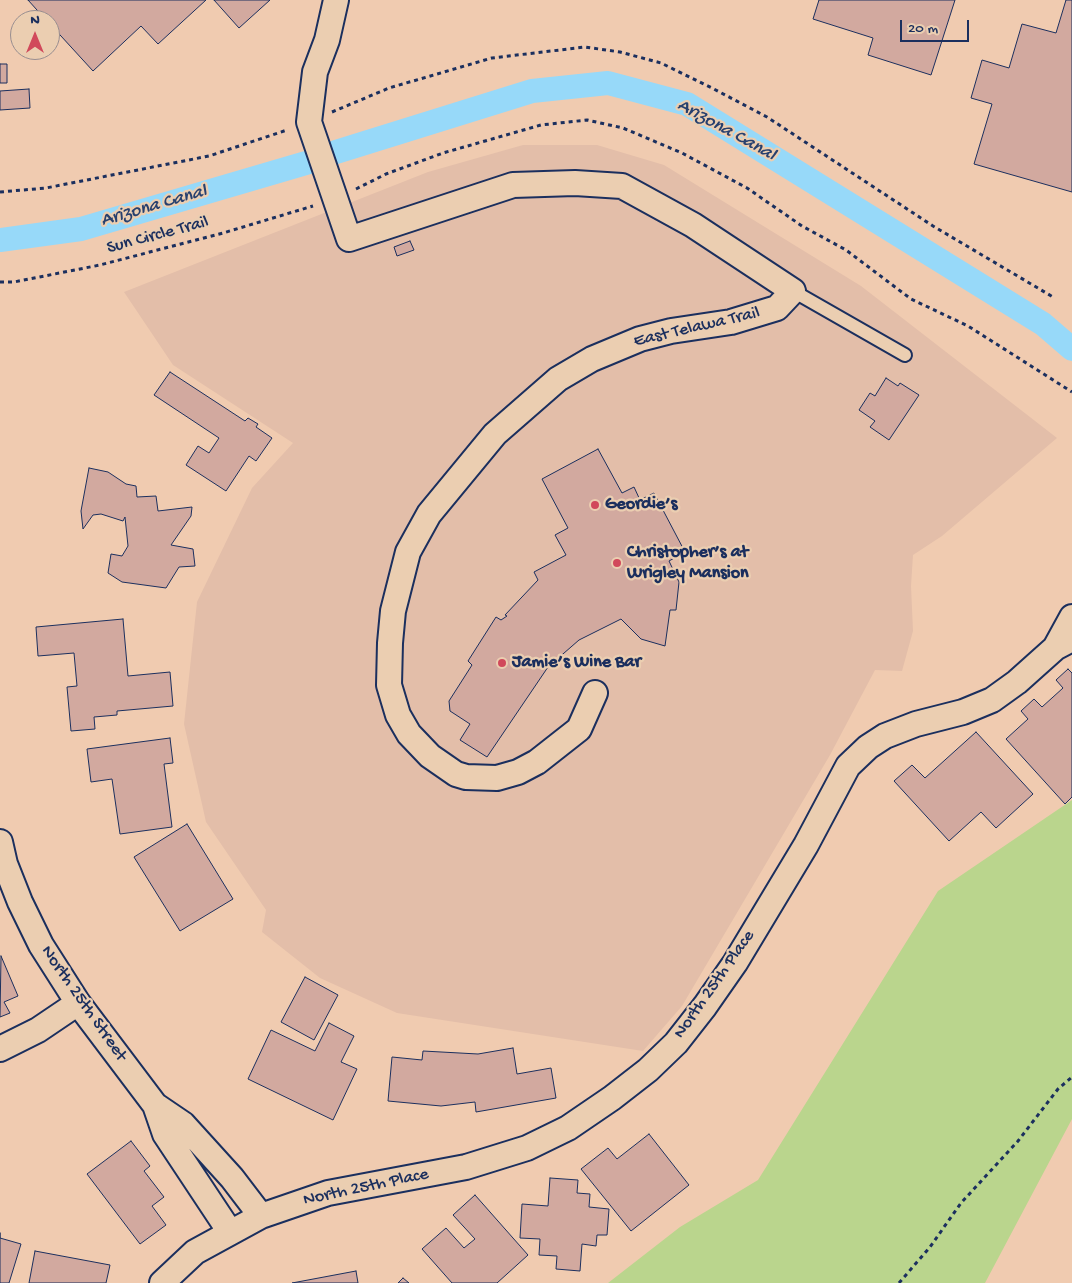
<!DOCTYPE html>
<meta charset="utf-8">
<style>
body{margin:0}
#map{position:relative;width:1072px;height:1283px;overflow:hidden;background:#f0cbb0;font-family:"Gochi Hand",sans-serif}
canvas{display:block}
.north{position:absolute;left:10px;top:10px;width:50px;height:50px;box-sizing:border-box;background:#ebceb1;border:1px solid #988e90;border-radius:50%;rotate:0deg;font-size:14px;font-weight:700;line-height:20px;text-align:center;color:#1b2f5e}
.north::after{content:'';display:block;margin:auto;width:18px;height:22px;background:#d1495b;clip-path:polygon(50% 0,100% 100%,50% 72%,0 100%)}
.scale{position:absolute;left:900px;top:20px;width:69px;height:22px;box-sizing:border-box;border:2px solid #1b2f5e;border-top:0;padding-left:6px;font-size:15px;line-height:18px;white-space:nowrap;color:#1b2f5e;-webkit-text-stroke:4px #ebceb1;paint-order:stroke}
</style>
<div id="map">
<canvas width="1072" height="1283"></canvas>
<div class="north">N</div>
<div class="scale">20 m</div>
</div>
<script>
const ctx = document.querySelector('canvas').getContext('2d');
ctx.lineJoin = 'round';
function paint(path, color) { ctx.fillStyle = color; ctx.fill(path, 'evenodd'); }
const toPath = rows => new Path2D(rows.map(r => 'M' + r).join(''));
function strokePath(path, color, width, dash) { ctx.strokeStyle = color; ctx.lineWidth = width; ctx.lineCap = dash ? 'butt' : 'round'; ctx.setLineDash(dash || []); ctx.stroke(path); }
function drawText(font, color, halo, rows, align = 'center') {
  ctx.font = font + ' "Gochi Hand",sans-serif'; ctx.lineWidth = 4.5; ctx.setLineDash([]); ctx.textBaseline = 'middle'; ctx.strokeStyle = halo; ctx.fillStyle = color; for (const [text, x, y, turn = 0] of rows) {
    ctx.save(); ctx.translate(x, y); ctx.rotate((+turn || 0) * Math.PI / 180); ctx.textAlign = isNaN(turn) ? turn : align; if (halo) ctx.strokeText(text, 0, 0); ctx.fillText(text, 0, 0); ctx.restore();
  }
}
const built = toPath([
 [523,145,597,145,664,165,861,286,1057,438,942,536,913,555,911,586,913,631,902,671,875,670,830,755,682,1006,643,1051,397,1013,320,978,262,932,266,910,206,822,184,724,197,602,252,488,293,443,173,365,124,292,428,172]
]);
const green = toPath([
 [1072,800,1072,1119,985,1283,608,1283,680,1227,758,1180,938,891]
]);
const canal = toPath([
 [336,152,532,91,608,83,687,104,1043,324,1072,349],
 [0,240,81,229,306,163]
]);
const building = toPath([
 [28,0,206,0,158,44,141,26,93,71,50,24,50,20,46,20,28,0],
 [214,0,270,0,239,28,214,0],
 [819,0,955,0,931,75,868,55,873,38,813,19,819,0],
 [1066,0,1072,0,1072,192,974,164,992,104,971,98,982,60,1009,68,1022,24,1056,33,1066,0],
 [0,64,7,64,7,83,0,83,0,64],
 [29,89,30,108,0,110,0,91,29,89],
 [410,241,414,250,397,256,394,247,410,241],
 [170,372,245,421,248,418,258,424,256,427,272,438,256,461,249,456,226,491,186,465,198,446,209,453,219,438,154,395,170,372],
 [886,378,898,386,900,383,919,395,889,440,870,427,875,421,859,410,870,393,875,396,886,378],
 [598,449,622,493,634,487,640,500,654,493,685,552,669,561,679,582,676,610,670,610,665,646,641,639,621,619,579,640,548,667,487,757,460,740,470,724,450,711,449,701,472,665,468,661,496,617,501,620,507,616,505,615,538,580,534,572,566,555,555,535,568,528,542,479,598,449],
 [89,468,108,472,126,484,136,486,137,497,156,496,158,511,192,507,191,516,171,545,193,549,195,566,179,567,166,588,122,582,108,573,111,554,122,556,128,546,125,517,123,521,101,514,93,515,83,529,81,511,89,468],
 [123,619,128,676,170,672,173,706,117,711,117,715,94,717,95,729,71,731,67,687,77,686,74,653,38,656,36,627,123,619],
 [1068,669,1072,673,1072,797,1065,804,1006,739,1028,719,1021,711,1034,699,1042,707,1063,688,1056,680,1068,669],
 [976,732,1033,794,996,828,981,812,949,841,894,781,912,765,925,778,976,732],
 [170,738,173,763,164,764,172,827,120,834,112,779,91,782,87,749,170,738],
 [187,824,233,899,180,931,134,857,187,824],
 [1,956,18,996,4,1002,10,1013,0,1017,1,956],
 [305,977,338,995,314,1040,281,1022,305,977],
 [329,1023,354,1036,341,1062,357,1069,333,1120,248,1079,271,1030,315,1051,329,1023],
 [513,1048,517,1074,551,1068,556,1098,476,1112,475,1102,441,1106,388,1101,392,1057,422,1060,423,1051,478,1054,513,1048],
 [649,1134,689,1185,631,1231,581,1169,608,1148,617,1159,649,1134],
 [131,1141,150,1166,144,1171,164,1197,152,1206,166,1225,140,1244,87,1174,131,1141],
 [550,1178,578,1180,577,1193,590,1194,589,1207,609,1209,607,1235,597,1235,596,1246,582,1244,580,1271,556,1269,557,1256,539,1255,540,1239,520,1238,522,1204,548,1206,550,1178],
 [475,1195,528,1255,497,1283,452,1283,422,1249,446,1228,464,1248,475,1239,453,1215,475,1195],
 [0,1233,0,1238,21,1244,9,1283,0,1283,0,1233],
 [35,1251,110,1265,106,1283,29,1283,35,1251],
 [356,1271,358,1283,292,1283,356,1271],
 [403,1278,409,1283,398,1283,403,1278]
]);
const path = toPath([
 [332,112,389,88,492,58,585,47,620,52,661,63,712,88,767,117,933,226,1053,297],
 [356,189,386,174,443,153,541,125,587,120,623,128,682,153,747,188,802,226,846,250,911,299,968,326,1072,392],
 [0,192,46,188,209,156,287,130],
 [0,282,14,282,100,265,223,233,313,206],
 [899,1283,930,1247,961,1203,1018,1141,1058,1089,1072,1077]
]);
const service = toPath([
 [793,291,905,355]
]);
const minor = toPath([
 [336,0,327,40,315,72,309,122,349,239,513,185,575,183,622,186,693,225,793,291,777,308,731,322,671,331,640,339,592,359,558,379,495,434,429,514,408,552,393,611,390,643,389,685,398,715,409,734,430,756,456,774,466,777,497,778,518,772,537,762,579,729,595,693],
 [1055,648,1072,617],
 [0,842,5,864,20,902,41,945,78,1003,155,1105,165,1134,230,1232],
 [0,1049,38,1030,78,1003],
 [155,1105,183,1124,232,1178,261,1216],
 [162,1283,195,1252,261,1216,328,1193,466,1167,527,1148,568,1128,612,1098,648,1070,676,1043,705,1006,735,963,806,845,848,766,868,747,885,736,916,724,963,712,992,700,1017,682,1055,648,1072,639]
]);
const markers = [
 [595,505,5,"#d1495b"],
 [617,563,5,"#d1495b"],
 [502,663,5,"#d1495b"]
];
const streetNames = [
 ["Sun Circle Trail",158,236,-15],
 ["East Telawa Trail",697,328,-13],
 ["North 25th Place",715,985,-55],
 ["North 25th Street",83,1004,55],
 ["North 25th Place",366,1188,-12]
];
const poiNames = [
 ["Geordie’s",605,505],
 ["Christopher’s at",627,553],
 ["Wrigley Mansion",627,574],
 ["Jamie’s Wine Bar",512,663]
];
const waterNames = [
 ["Arizona Canal",726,131,29],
 ["Arizona Canal",154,207,-16]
];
paint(built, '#e3bea9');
paint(green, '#bad58d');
strokePath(canal, '#97d9f9', 24);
paint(building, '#d2a99f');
strokePath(building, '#1b2f5e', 1);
strokePath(service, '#1b2f5e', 16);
strokePath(minor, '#1b2f5e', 28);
strokePath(path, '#1b2f5e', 3, [4, 4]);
strokePath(service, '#ebceb1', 12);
strokePath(minor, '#ebceb1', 24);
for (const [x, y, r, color] of markers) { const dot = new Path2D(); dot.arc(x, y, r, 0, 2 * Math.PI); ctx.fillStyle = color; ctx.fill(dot); strokePath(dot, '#ebceb1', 2); }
drawText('18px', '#1b2f5e', '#ebceb1', streetNames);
drawText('bold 18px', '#1b2f5e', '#ebceb1', poiNames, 'left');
drawText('italic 19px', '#27406e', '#ebceb1', waterNames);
</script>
